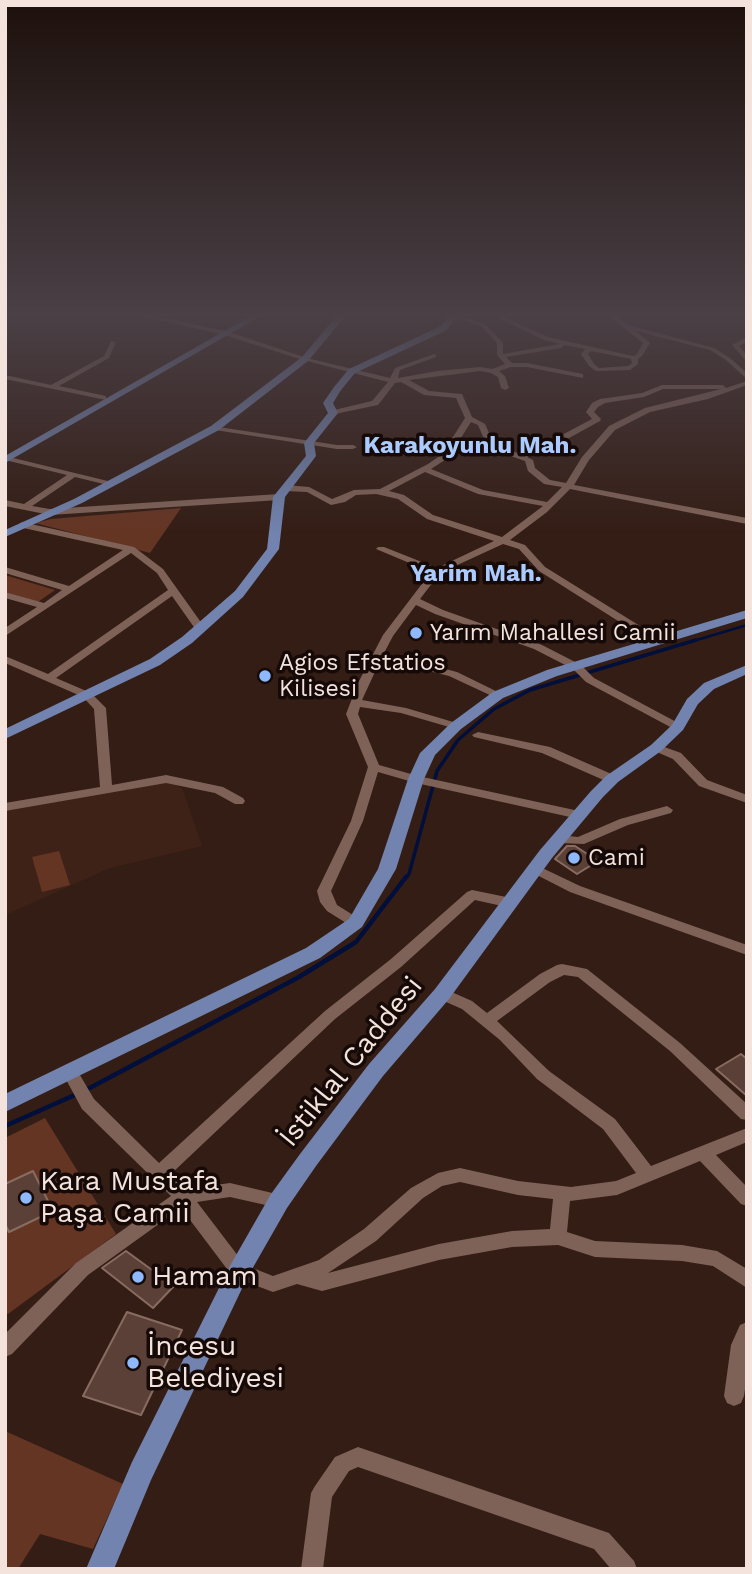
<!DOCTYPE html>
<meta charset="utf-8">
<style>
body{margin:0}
#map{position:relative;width:752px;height:1574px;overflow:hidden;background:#341d15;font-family:"Work Sans",sans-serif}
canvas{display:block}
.frame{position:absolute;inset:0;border:7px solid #f3e3dc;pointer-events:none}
</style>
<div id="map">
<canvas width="752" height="1574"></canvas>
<div class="frame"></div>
</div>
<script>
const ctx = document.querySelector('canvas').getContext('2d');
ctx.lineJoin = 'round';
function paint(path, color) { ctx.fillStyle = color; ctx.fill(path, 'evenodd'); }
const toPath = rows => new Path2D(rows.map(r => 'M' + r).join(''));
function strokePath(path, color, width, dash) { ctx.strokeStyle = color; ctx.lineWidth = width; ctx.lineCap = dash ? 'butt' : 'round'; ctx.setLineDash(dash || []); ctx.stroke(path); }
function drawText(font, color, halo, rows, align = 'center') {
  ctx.font = font + ' "Work Sans",sans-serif'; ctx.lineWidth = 7; ctx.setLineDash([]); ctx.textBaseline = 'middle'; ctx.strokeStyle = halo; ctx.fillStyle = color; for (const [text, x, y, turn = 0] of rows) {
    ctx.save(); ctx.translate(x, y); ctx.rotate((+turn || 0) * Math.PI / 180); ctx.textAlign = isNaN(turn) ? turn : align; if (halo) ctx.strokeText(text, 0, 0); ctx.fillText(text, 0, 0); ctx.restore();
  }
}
const built = toPath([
 [162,778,182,788,202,846,110,868,5,915,5,808]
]);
const green = toPath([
 [181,508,150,553,35,523,51,519],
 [5,575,55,590,38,602,5,592],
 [59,851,70,885,42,892,32,857],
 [45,1118,116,1234,8,1314,5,1312,5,1138],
 [5,1431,123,1484,93,1549,40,1534,18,1569,5,1569]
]);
const streamFar2 = toPath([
 [690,642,747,625]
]);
const streamFar1 = toPath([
 [405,879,409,874,437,771,458,740,494,709,530,690,696,640]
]);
const stream = toPath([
 [84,1091,299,977,356,942,406,877],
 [5,1126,77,1094]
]);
const building = toPath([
 [567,846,575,846,598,861,577,874,555,859,567,846],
 [741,1054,747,1059,747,1096,716,1069,741,1054],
 [33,1171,53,1211,9,1232,5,1224,5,1184,33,1171],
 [126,1251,174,1286,153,1308,102,1268,126,1251],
 [127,1312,182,1330,141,1415,83,1396,127,1312]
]);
const minor = toPath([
 [128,313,141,313,226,331,307,358,390,378,395,368,434,354,436,355,436,357,400,370,398,378,437,371,480,367,492,369,505,364,497,355,497,343,481,326,440,313,450,313,485,324,503,343,503,354,560,344,544,340,500,319,500,317,502,316,548,337,633,356,637,354,643,343,605,313,612,313,628,325,714,348,730,358,747,373,747,379,726,360,710,350,636,331,650,343,642,356,638,359,638,364,630,370,596,371,589,366,581,354,585,349,564,345,561,348,506,357,512,363,527,363,583,374,583,378,527,367,511,367,499,371,505,376,509,388,505,390,501,388,498,377,491,373,480,371,409,380,429,391,462,394,472,417,485,424,494,444,520,454,543,445,592,419,586,412,592,403,600,399,642,393,662,385,723,385,726,388,747,381,747,385,708,399,650,412,615,430,589,460,574,485,747,518,747,524,570,489,547,512,510,540,525,545,545,567,661,639,661,643,653,643,539,571,519,549,503,544,440,573,420,599,443,610,542,645,581,665,594,678,682,725,684,727,682,729,674,729,586,682,573,669,534,649,435,614,416,605,393,636,384,653,457,672,504,695,498,698,494,697,449,676,381,659,362,700,406,708,460,724,462,726,456,729,401,713,360,707,358,714,379,765,418,776,579,811,585,815,579,819,416,783,378,772,363,821,331,891,337,905,361,920,363,923,361,926,351,926,327,911,320,902,317,891,351,821,368,767,346,714,358,683,383,635,431,572,376,549,378,547,384,547,437,568,494,541,427,519,398,499,376,494,356,495,345,502,331,505,307,492,286,491,282,488,286,485,309,487,332,499,354,490,380,489,428,464,444,453,443,446,453,437,465,418,456,398,424,395,401,382,395,383,378,405,330,415,330,411,372,401,388,382,303,360,224,335,128,313],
 [591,351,631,359,632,363,628,366,599,368,594,364,588,354,591,351],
 [663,389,721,389,645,408,609,426,582,457,566,483,550,480,535,468,533,460,527,457,549,449,600,421,601,419,594,412,598,407,605,403,644,397,663,389],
 [471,422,478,425,488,448,525,461,528,471,544,484,562,487,547,502,483,490,431,469,451,456,451,447,459,441,471,422],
 [425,472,478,494,543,506,502,537,433,515,404,495,389,491,425,472],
 [747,337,747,342,739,346,747,355,747,362,732,345,747,337],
 [111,341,116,342,109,358,59,386,106,396,106,400,5,379,5,375,51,385,104,356,111,341],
 [212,426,337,445,353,445,357,447,353,449,337,449,215,430,212,430,212,426],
 [5,456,116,483,112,486,75,477,32,506,50,509,279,494,283,497,279,500,50,515,5,506,5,500,24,504,67,475,5,460,5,456],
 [22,522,134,547,163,569,205,628,200,631,196,630,172,596,56,678,91,693,106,708,112,785,166,775,223,787,243,798,245,801,243,804,235,804,215,793,166,783,5,811,5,803,100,787,94,709,83,697,5,663,5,656,48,674,168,590,157,573,131,553,5,636,5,628,37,607,5,598,5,592,44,603,62,590,5,573,5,567,69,586,123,550,19,527,18,525,22,522],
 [478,732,550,747,616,776,618,779,616,782,608,782,542,753,474,737,472,735,478,732],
 [656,744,681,753,707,780,747,795,747,803,699,786,673,759,652,750,650,748,656,744],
 [667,806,673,810,671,813,628,825,584,844,559,843,553,839,559,835,578,837,620,819,667,806],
 [536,865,580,886,747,945,747,955,570,892,531,872,529,869,536,865],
 [472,890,511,898,516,900,518,903,516,906,511,908,475,900,401,967,335,1019,171,1174,186,1189,230,1183,285,1196,288,1201,285,1206,279,1208,230,1197,197,1202,245,1265,273,1276,319,1260,364,1229,411,1188,438,1173,460,1168,518,1181,571,1187,616,1181,636,1173,603,1129,537,1079,500,1040,462,1009,437,998,435,994,437,990,442,989,447,990,472,1001,487,1013,540,974,557,965,562,964,587,969,680,1043,747,1104,747,1120,741,1119,670,1051,578,977,564,975,550,982,497,1021,549,1071,615,1119,651,1166,747,1128,747,1142,716,1155,747,1187,747,1206,741,1204,700,1161,617,1195,570,1201,567,1232,595,1241,682,1245,717,1251,747,1269,747,1288,713,1266,682,1261,595,1257,558,1245,512,1247,439,1260,322,1291,297,1284,273,1292,233,1277,181,1208,88,1275,12,1354,5,1357,5,1334,76,1263,171,1196,82,1109,63,1074,65,1070,71,1068,77,1070,94,1099,159,1163,325,1011,391,959,467,892,472,890],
 [460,1182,518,1195,553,1199,550,1229,512,1231,439,1244,328,1273,376,1241,423,1198,442,1186,460,1182],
 [747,1322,747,1375,744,1396,741,1403,734,1406,727,1403,724,1396,731,1345,740,1325,747,1322],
 [358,1447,609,1533,634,1561,637,1569,611,1569,594,1549,358,1467,349,1471,332,1497,323,1569,301,1569,311,1493,315,1486,335,1457,358,1447]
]);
const major = toPath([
 [256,313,266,313,5,463,5,456,256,313],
 [339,313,348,313,308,361,219,430,82,503,5,537,5,530,74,499,211,426,302,357,339,313],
 [451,313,459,313,447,330,355,373,341,390,333,403,338,413,314,443,316,456,285,497,279,549,243,597,192,643,160,665,5,739,5,729,150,659,182,637,235,591,267,549,273,497,306,456,304,443,328,413,323,403,334,387,349,369,441,326,451,313],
 [747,610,747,618,557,676,503,698,461,729,435,755,424,779,396,869,362,927,320,958,5,1112,5,1094,306,948,349,919,378,869,408,779,420,753,451,723,493,692,547,670,747,610],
 [747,665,747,674,714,689,698,704,683,730,661,751,618,782,603,797,552,858,449,999,383,1076,316,1166,287,1208,247,1278,151,1480,114,1569,86,1569,132,1462,231,1264,271,1194,300,1154,369,1064,435,989,540,850,591,791,606,776,651,745,672,725,687,699,704,683,747,665]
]);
const markers = [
 [416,633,7,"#8eb9fd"],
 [265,676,7,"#8eb9fd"],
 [574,858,7,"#8eb9fd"],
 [26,1198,7,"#8eb9fd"],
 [138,1277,7,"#8eb9fd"],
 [133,1363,7,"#8eb9fd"]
];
const poiNames = [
 ["Yarım Mahallesi Camii",430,633],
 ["Agios Efstatios",279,663],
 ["Kilisesi",279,689],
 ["Cami",588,858]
];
const farDistrictnames = [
 ["Karakoyunlu Mah.",470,446],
 ["Yarim Mah.",476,574]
];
const nearStreetnames = [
 ["İstiklal Caddesi",351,1062,-51]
];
const nearPoinames = [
 ["Kara Mustafa",40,1182],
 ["Paşa Camii",40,1214],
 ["Hamam",152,1277],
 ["İncesu",147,1347],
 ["Belediyesi",147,1379]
];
paint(built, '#3f2217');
paint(green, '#653523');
strokePath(streamFar2, '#000f3c', 2.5);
strokePath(streamFar1, '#000f3c', 3.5);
strokePath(stream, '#000f3c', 4.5);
paint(building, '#5b4037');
strokePath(building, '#886c61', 2);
paint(minor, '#7e6257');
paint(major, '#7183ae');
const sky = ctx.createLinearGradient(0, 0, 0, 534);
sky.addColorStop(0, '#1d100c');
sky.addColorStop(0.59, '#4a4046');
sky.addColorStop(1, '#4a404600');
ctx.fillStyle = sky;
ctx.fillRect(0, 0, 752, 534);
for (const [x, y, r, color] of markers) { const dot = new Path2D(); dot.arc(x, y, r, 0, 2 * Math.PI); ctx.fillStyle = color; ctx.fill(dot); strokePath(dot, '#150a07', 2.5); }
drawText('23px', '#f3e3dc', '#150a07', poiNames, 'left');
drawText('bold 24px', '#abcbfe', '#150a07', farDistrictnames);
drawText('28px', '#f3e3dc', '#150a07', nearStreetnames);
drawText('28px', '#f3e3dc', '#150a07', nearPoinames, 'left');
</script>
